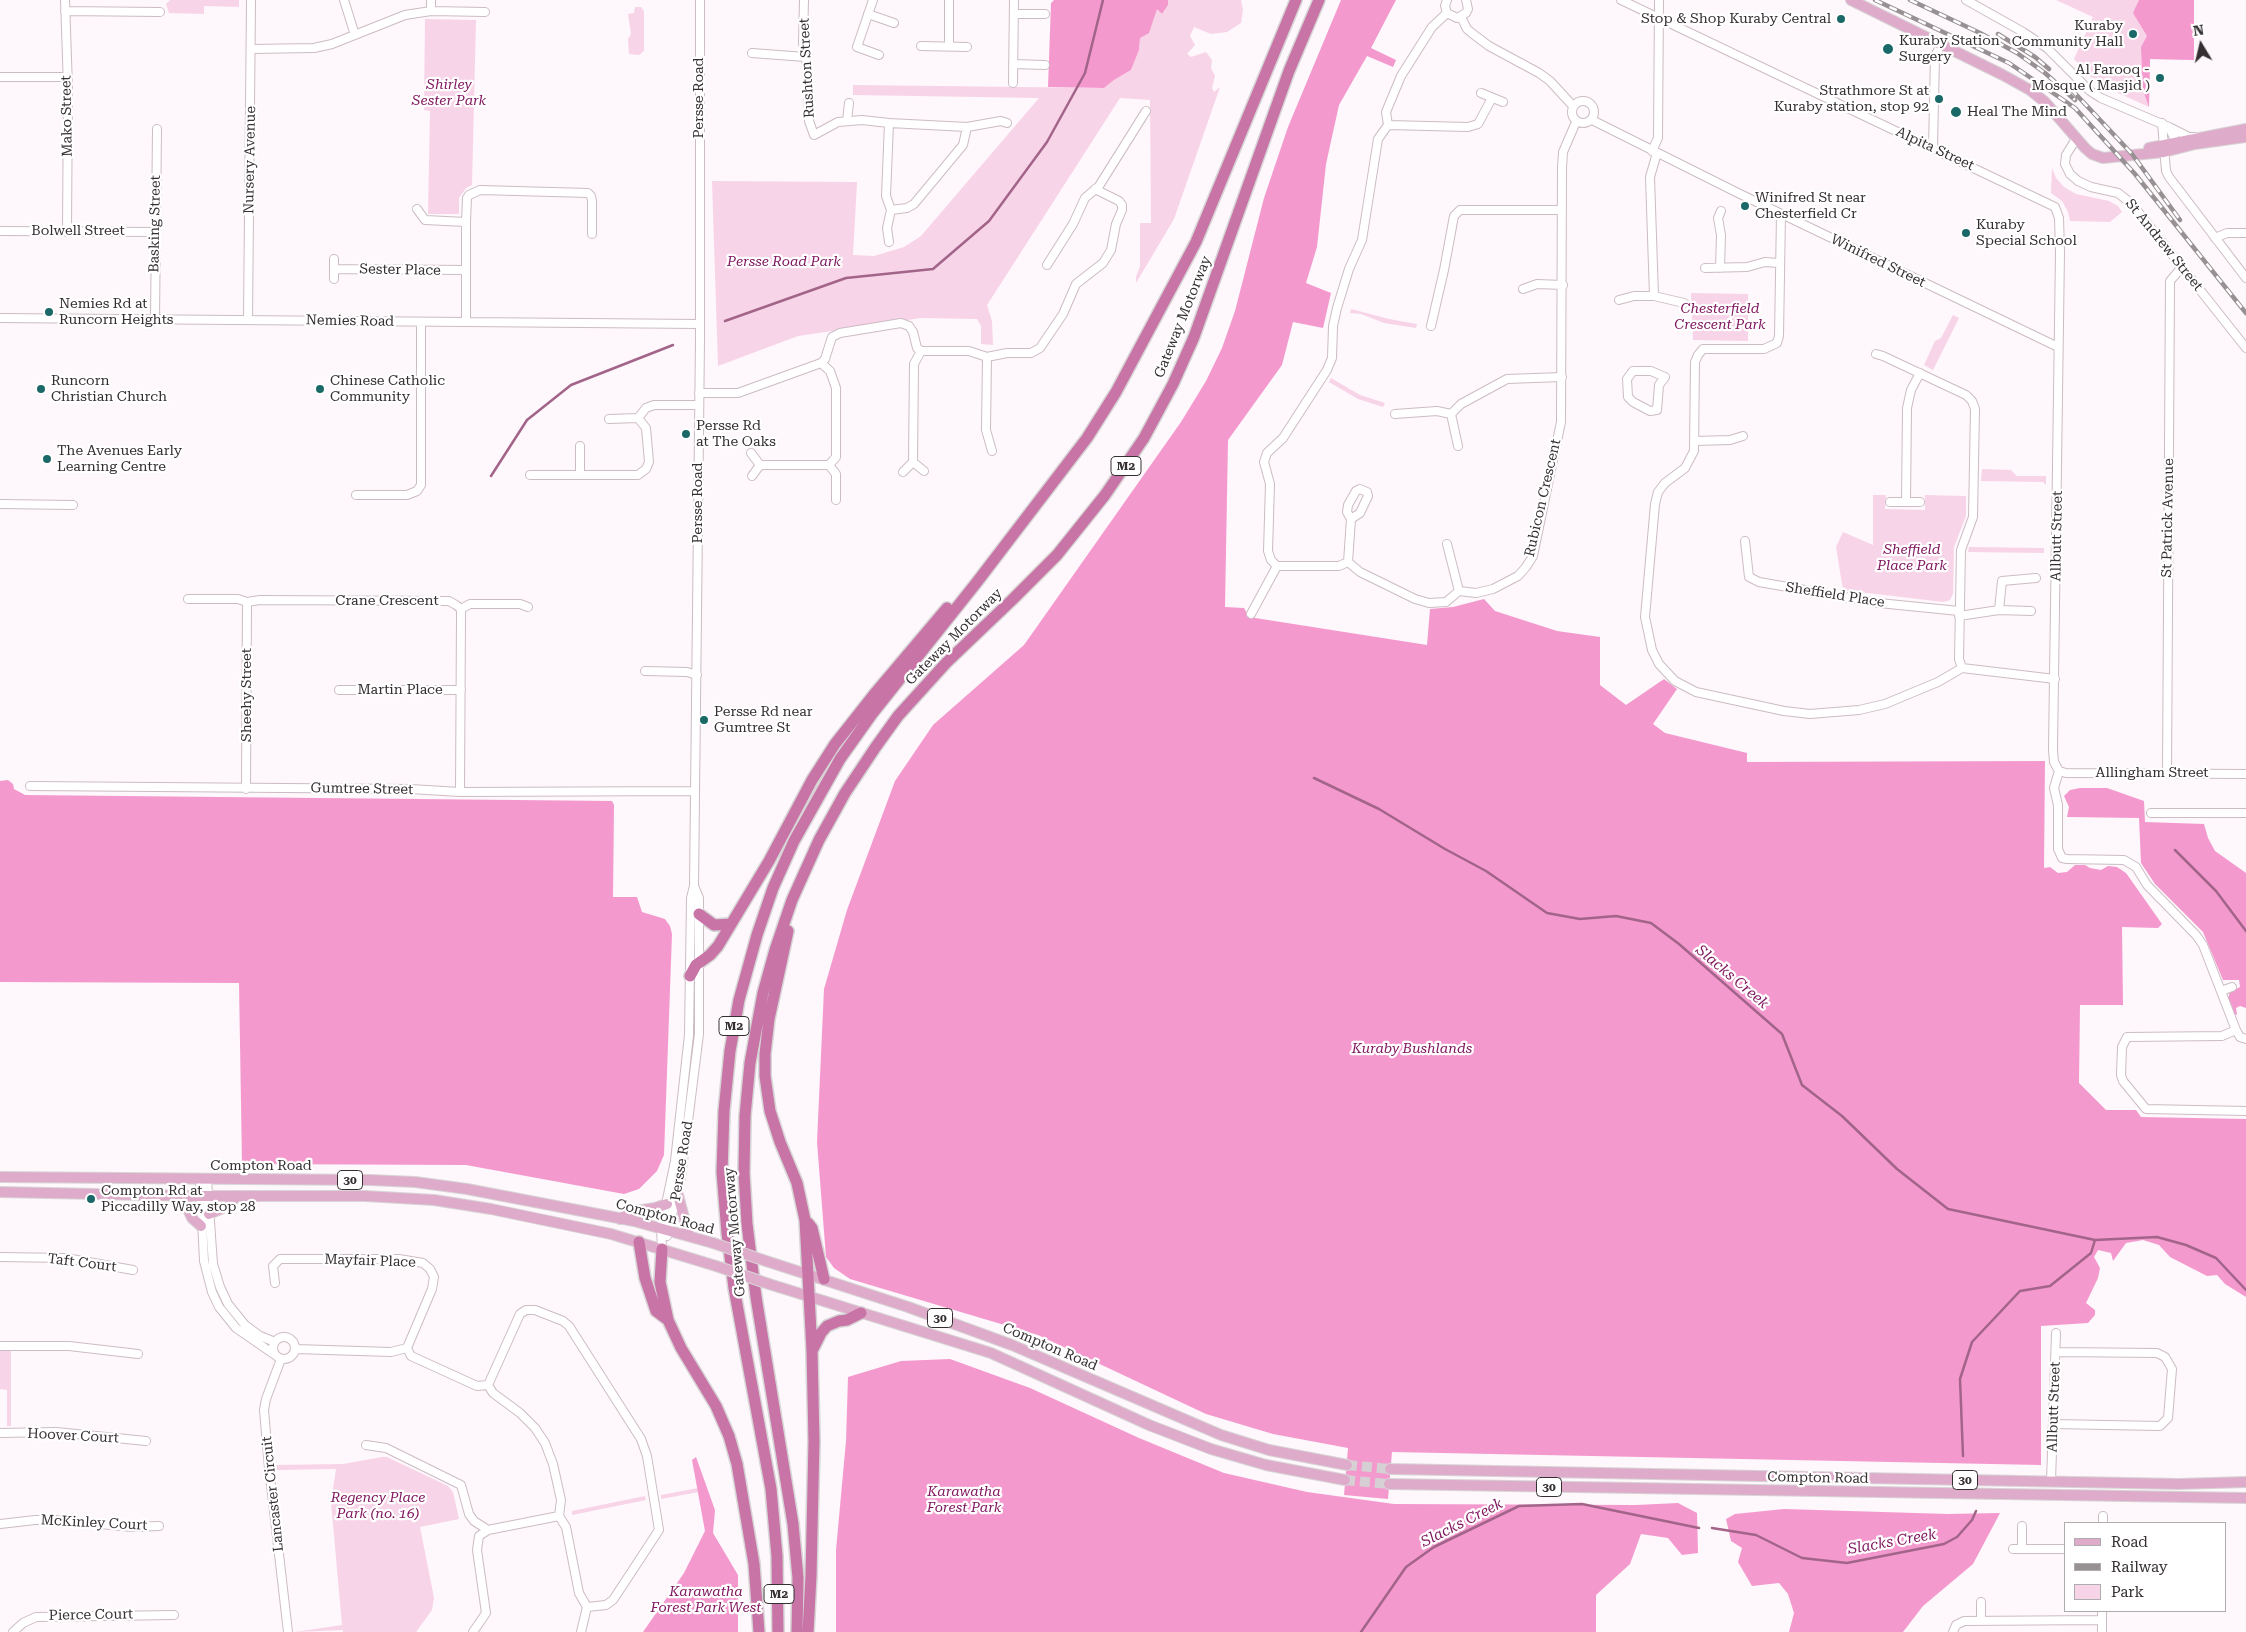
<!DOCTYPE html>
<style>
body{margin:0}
#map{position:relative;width:2246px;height:1632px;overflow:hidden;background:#fef7fb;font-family:"Roboto Serif",serif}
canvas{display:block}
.legend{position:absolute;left:2064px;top:1522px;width:162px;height:90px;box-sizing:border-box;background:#fff;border:1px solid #aeacad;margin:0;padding:6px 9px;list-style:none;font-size:15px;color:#352f32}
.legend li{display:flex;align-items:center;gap:10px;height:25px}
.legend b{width:25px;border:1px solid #aeacad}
.north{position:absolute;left:2176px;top:20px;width:50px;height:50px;-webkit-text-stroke:4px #fff;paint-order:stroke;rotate:351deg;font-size:14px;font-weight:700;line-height:20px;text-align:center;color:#352f32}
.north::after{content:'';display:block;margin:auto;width:18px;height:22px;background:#352f32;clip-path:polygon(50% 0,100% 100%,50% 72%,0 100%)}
</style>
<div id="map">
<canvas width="2246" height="1632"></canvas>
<ul class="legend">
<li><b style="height:6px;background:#deacca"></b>Road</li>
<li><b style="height:6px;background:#979194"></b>Railway</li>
<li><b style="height:14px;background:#f8d4e8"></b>Park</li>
</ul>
<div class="north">N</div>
</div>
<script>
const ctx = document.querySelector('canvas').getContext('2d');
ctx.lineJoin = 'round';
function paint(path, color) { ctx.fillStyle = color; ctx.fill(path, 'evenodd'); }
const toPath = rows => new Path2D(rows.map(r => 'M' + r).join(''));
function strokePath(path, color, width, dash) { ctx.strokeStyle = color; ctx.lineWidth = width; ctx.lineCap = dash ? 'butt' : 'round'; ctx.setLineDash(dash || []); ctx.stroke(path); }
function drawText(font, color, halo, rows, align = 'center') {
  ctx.font = font + ' "Roboto Serif",serif'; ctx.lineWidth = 4.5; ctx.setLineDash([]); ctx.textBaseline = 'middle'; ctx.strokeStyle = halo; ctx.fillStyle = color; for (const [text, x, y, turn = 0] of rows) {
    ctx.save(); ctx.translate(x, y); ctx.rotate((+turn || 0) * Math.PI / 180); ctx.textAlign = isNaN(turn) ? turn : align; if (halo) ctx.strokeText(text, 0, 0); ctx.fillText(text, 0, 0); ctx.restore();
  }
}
const green = toPath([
 [170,0,239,0,239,7,204,6,204,14,169,13,166,4],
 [1168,0,1241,0,1243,10,1241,23,1227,32,1211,34,1194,27,1190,36,1195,45,1187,54,1191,57,1206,52,1212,60,1211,68,1215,76,1212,88,1214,92,1220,87,1174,219,1136,283,1136,277,1140,266,1140,223,1151,223,1150,100,1120,98,987,305,992,321,993,345,981,344,981,326,977,319,921,318,798,336,718,366,712,181,857,182,853,255,874,256,904,247,921,236,1039,98,853,95,853,85,1104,88,1114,80,1131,70,1139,50,1140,38,1157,8,1162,14,1168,5],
 [2056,0,2194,0,2194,60,2150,59,2149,107,2096,83,2074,59,2093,17],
 [635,7,641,7,644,11,644,51,639,55,629,54,628,39,631,34,628,14,634,13],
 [425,19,476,20,472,185,466,188,459,198,459,214,428,214,430,111,424,110],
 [2052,168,2056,178,2064,187,2076,194,2109,201,2118,206,2122,212,2110,222,2070,221,2068,212,2062,201,2051,193],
 [1691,293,1748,294,1748,341,1693,340],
 [1351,309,1389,319,1417,324,1416,328,1384,323,1361,314,1350,313],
 [1953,315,1959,318,1933,370,1924,365,1935,341,1941,338],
 [1331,378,1360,395,1385,403,1383,407,1358,399,1329,382],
 [1982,469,2011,470,2017,476,2046,476,2046,485,2043,482,1981,481],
 [1873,495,1886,495,1885,509,1925,510,1925,495,1966,496,1966,516,1954,547,1953,594,1950,600,1943,602,1843,590,1836,547,1843,532,1873,545],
 [1969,547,2044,548,2044,553,1968,552],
 [0,1348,11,1349,11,1426,7,1426,7,1390,0,1389],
 [382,1457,387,1457,448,1486,453,1492,459,1519,420,1527,434,1598,432,1610,416,1632,343,1632,343,1630,295,1632,342,1625,331,1502,336,1469,277,1470,276,1465,343,1464],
 [698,1488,699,1492,661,1499,661,1495],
 [645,1496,646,1500,572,1515,572,1511]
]);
const forest = toPath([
 [1054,0,1168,0,1168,5,1162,14,1157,9,1149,33,1140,38,1139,50,1131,70,1114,80,1104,88,1048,87,1051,3],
 [1341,0,1396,0,1371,48,1396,60,1393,67,1367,56,1339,105,1326,164,1317,247,1306,283,1331,293,1323,328,1293,322,1282,365,1228,440,1225,607,1244,608,1249,617,1427,645,1430,609,1453,607,1484,599,1495,611,1557,631,1600,637,1600,685,1626,705,1664,679,1677,689,1653,724,1665,733,1747,753,1747,762,2045,761,2044,868,2050,867,2058,873,2067,872,2075,865,2085,865,2090,868,2101,870,2108,866,2117,867,2126,873,2162,924,2158,928,2122,927,2123,1005,2080,1005,2079,1083,2106,1110,2136,1110,2141,1117,2246,1119,2246,1297,2225,1284,2217,1275,2207,1276,2170,1257,2159,1245,2143,1240,2126,1243,2113,1261,2111,1253,2098,1250,2094,1257,2100,1268,2098,1278,2086,1303,2095,1310,2095,1315,2088,1323,2041,1326,2041,1465,1392,1452,1388,1499,1344,1495,1348,1448,1273,1434,1206,1414,1038,1335,850,1279,834,1268,826,1257,817,1142,824,989,847,910,895,781,933,725,1024,645,1181,422,1206,381,1222,348,1235,311,1264,198,1288,127],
 [2139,0,2194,0,2194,60,2150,59,2149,107,2143,90,2141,47,2147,36,2133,13],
 [8,780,13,784,14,789,25,795,612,801,614,805,613,897,637,897,642,912,665,919,670,926,672,934,664,1155,657,1171,639,1189,624,1194,466,1165,242,1164,239,983,0,982,0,781],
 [2080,788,2107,788,2144,801,2145,822,2204,824,2208,838,2215,851,2246,873,2246,1008,2240,1006,2236,1008,2237,1015,2234,1014,2228,998,2230,992,2240,987,2239,980,2223,980,2203,932,2155,884,2141,863,2139,818,2067,817,2069,807,2064,796,2070,790],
 [950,1359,1030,1388,1139,1438,1224,1473,1307,1492,1394,1504,1636,1505,1678,1503,1697,1513,1698,1553,1682,1555,1668,1538,1641,1534,1630,1564,1596,1595,1596,1632,836,1632,836,1550,846,1441,848,1377,901,1361],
 [696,1457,715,1510,713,1533,738,1575,738,1632,643,1632,684,1573,705,1531,692,1460],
 [1784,1509,1948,1514,2000,1513,1973,1564,1923,1606,1903,1632,1789,1632,1794,1613,1788,1594,1779,1583,1752,1586,1738,1562,1742,1548,1731,1541,1726,1519,1735,1514]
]);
const stream = toPath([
 [725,321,846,278,933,269,989,221,1047,142,1085,73,1103,0],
 [491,476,527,420,571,385,673,345],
 [1314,778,1379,809,1445,849,1486,871,1547,913,1580,919,1616,916,1651,923,1679,944,1782,1034,1802,1085,1842,1116,1897,1169,1948,1209,2095,1240],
 [2175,850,2216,891,2246,931],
 [1963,1456,1960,1379,1972,1342,2020,1291,2050,1286,2091,1253,2095,1240,2157,1237,2186,1245,2216,1258,2246,1290],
 [1712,1528,1756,1535,1802,1558,1847,1563,1944,1544,1957,1537,1972,1520,1976,1511],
 [1361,1632,1406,1567,1434,1547,1519,1506,1582,1504,1699,1528]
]);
const majorTunnel = toPath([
 [1347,1465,1390,1469],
 [1345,1480,1389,1484]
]);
const minor = toPath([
 [65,0,68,87,67,231],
 [344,0,355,35],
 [804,0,803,43,808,70,809,121,814,135,838,122,862,120,889,123],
 [873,0,857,47,879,55],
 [1447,0,1445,6,1447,13,1457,18,1466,13,1468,9,1466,0],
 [1621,0,2055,207,2059,218,2060,252,2053,750,2054,762,2059,771,2054,788,2058,805,2058,849,2062,858,2067,859,2124,860,2136,867,2147,885,2196,935,2203,945,2236,1030,2240,1037,2246,1039],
 [1966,0,2023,32,2047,48,2090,91,2101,98,2169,127,2176,142],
 [65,11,160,12],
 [431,11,431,0],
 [1447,13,1432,27,1401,76,1386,112,1388,125,1378,139,1362,240,1349,269,1337,308,1333,326,1332,358,1327,370,1283,438,1267,453,1264,462,1270,484,1268,551,1271,560,1277,566,1339,566,1348,562,1360,572,1415,599,1429,603,1446,602,1459,591,1476,593,1493,589,1518,576,1526,567,1533,556,1561,422,1562,168,1563,152,1576,122],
 [868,14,894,23],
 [1014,14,1045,14],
 [1461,17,1467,29,1473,34,1489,46,1539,73,1550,81,1573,106],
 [921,46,967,47],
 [949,46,949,0],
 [251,49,314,48,332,44,405,15,431,11,485,12],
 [752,53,805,57],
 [1013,64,1045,65],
 [0,77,66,77],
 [1013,83,1014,0],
 [1481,93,1503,102],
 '1572 112a11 11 0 1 1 22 0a11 11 0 1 1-22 0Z',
 [1592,120,1738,193,2058,347],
 [847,121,849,103],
 [2162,123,2166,171,2169,177,2246,278],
 [1388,125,1468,127,1478,124,1492,98],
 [967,127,1001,121,1007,123],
 [2169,127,2189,137,2195,137],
 [2076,139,2066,155,2065,164,2070,174,2078,181,2091,187,2118,193,2132,204,2246,348],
 [1933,148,1935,56,1941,45],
 [1652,151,1658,138,1659,0],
 [1657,153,1650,177,1654,296,1684,303],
 [417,209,425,220,466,222],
 [1781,214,1779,336,1777,343,1764,349,1703,349,1698,355,1695,362,1694,451,1685,468,1665,483,1658,492,1655,504,1645,617,1652,650,1659,664,1675,681,1696,692,1784,711,1810,714,1859,710,1885,704,1938,682,1962,668,2055,679],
 [0,231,155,232],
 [2215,238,2227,233,2246,233],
 [889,242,887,228,891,210,907,208,914,204,963,145,967,127,889,123,886,196,891,210],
 [1047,265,1073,224,1085,198,1099,186,1146,111],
 [1705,268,1747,267,1765,262,1779,263],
 [1720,268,1721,235,1718,218,1721,211],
 [334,269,466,270],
 [334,279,334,259],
 [1523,289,1537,284,1563,285],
 [1619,300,1634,296,1654,296],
 [0,318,700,324],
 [155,320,157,129],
 [248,320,251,0],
 [466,322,466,222,467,198,469,195,480,190,588,193,591,196,592,201,592,234],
 [1431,326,1444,270,1454,216,1460,210,1561,210],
 [1876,354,1883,356,1966,395,1972,401,1975,409,1973,517,1961,550,1959,659,1962,668],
 [987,357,986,430,992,451],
 [1633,371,1651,371,1665,377,1659,385,1657,410,1650,411,1633,402,1628,397,1627,379,1633,371],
 [699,393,738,393,821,363,825,359,832,337,840,333,901,323,909,326,913,332,917,348,921,351,969,351,987,357,1007,353,1031,353,1040,348,1063,314,1076,284,1103,263,1111,250,1116,224,1122,210,1122,205,1119,201,1095,189],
 [1395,414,1437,411,1451,414,1461,404,1507,379,1562,377],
 [1451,414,1458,446],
 [638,418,646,408,654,405,698,405],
 [1695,441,1730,440,1743,436],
 [580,446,580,475],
 [751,453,760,465,752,476],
 [913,462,914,364,921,351],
 [760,465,829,465,836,457,836,388,830,371,821,363],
 [829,465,836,474,836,500],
 [903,472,913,462,924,471],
 [530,475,638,475,646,469,649,462,646,428,638,418,609,419],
 [1360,489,1367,492,1368,496,1360,513,1351,519,1347,512,1348,505,1356,491,1360,489],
 [356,495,407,495,417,491,421,485,421,322],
 [1890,502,1920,502],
 [1906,502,1907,408,1911,390,1920,373],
 [0,504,73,505],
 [1745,541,1749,577,1759,582,1879,603,1959,611],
 [1447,544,1459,591],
 [1348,562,1351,519],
 [188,599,238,599,247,602,260,600,449,601,456,605,461,609,461,616,460,792],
 [461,609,470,604,520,604,528,607],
 [1999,610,2031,611],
 [1251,614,1277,566],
 [1959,616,1999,610,2002,581,2036,578],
 [645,671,687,672,697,675],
 [339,690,461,690],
 [2059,771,2066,773,2246,774],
 [2167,773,2170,281,2182,267],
 [30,786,410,789,460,792,695,791],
 [246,789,247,602],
 [2151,813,2246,813],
 [2221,991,2232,987],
 [2236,1030,2222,1036,2127,1037,2122,1047,2121,1075,2123,1081,2146,1109,2246,1111],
 [200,1180,204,1261,212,1292,219,1307,236,1328,275,1355],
 [207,1180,213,1264,220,1287,228,1304,245,1325,260,1336,275,1342],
 [667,1236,681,1177,699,1034,699,898,694,886],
 [662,1249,661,1228,675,1161,689,1035,691,898,694,886,700,340,700,0],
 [0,1257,66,1258,133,1270],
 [275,1283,273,1266,280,1259,399,1259,423,1263,430,1269,434,1277,432,1289,407,1348],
 '273 1348a11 11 0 1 1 22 0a11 11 0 1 1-22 0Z',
 [0,1346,69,1346,138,1354],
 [295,1349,391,1352,407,1348,411,1356,477,1386,488,1385,493,1393,520,1413,535,1428,545,1443,553,1464,561,1500,559,1516,566,1527,579,1593,587,1607,581,1632],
 [281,1359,266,1399,264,1410,269,1468,288,1632],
 [488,1385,520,1314,526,1310,535,1310,563,1321,569,1326,641,1439,647,1456,659,1530,613,1600,606,1605,587,1607],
 [2053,1424,2160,1426,2168,1418,2172,1369,2165,1357,2157,1353,2056,1352],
 [0,1433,56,1432,146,1441],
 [366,1445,386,1448,461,1485,469,1514,474,1521,488,1530],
 [2051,1481,2056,1333],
 [2103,1523,2103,1516],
 [0,1524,35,1520,58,1520,132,1527,159,1526],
 [2013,1549,2065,1549],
 [2022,1549,2022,1526],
 [1981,1602,1981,1621],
 [13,1632,23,1623,36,1617,174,1615],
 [473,1632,486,1613,477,1550,479,1536,488,1530,559,1516],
 [1953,1632,1956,1625,1964,1621,2102,1620],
 [2102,1632,2102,1611]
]);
const major = toPath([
 [1851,0,2003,75,2030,90,2045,102,2085,148,2092,154,2103,158,2164,152,2195,144,2246,137],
 [2149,148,2246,129],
 [0,1177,370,1180,415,1182,467,1189,634,1221,713,1243],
 [0,1192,193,1196,365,1196,434,1200,491,1209,611,1234,716,1266],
 [678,1195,689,1236],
 [182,1196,192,1218,201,1226],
 [209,1214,230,1205,236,1196],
 [620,1219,630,1212,655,1208,667,1204],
 [766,1261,908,1307,1012,1345,1221,1435,1269,1450,1347,1465],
 [769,1284,991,1353,1149,1425,1211,1449,1266,1465,1345,1480],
 [1390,1469,2179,1484,2246,1482],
 [1389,1484,2246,1498]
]);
const highway = toPath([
 [699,914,714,925,731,924],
 [788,931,769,1019,765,1054,765,1076,770,1111,780,1142,797,1183,805,1220,812,1351,814,1441,811,1576,808,1632],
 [690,976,696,965,710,955,718,946,769,861,812,780,835,744,876,692,947,608],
 [808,1223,812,1228,824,1279],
 [639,1242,645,1278,656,1311,668,1320],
 [662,1249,660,1282,668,1320,681,1348,716,1406,729,1436,737,1464,754,1564,759,1632],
 [813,1349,821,1333,827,1326,839,1321,847,1320,861,1313],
 [778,1632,777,1556,771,1489,734,1288,727,1233,722,1172,724,1111,730,1051,739,1000,757,935,773,888,794,841,840,759,872,714,977,582,1087,438,1116,392,1196,242,1296,0],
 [797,1632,798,1578,793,1524,756,1297,747,1224,744,1173,745,1116,750,1063,763,993,775,950,792,900,819,840,845,793,875,748,898,716,946,663,1012,600,1057,555,1105,495,1144,438,1173,384,1194,337,1289,71,1319,0]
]);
const rail = toPath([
 [1875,0,2009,63,2075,108,2135,174,2246,313],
 [1910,0,1980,33,2017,53,2045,73,2075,100],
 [1998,34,2035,57,2049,69],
 [2071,89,2132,154,2180,220]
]);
const majorBridge = toPath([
 [713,1243,766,1261],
 [716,1266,769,1284]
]);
const markers = [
 [1841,19,5,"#1b6868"],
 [2133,34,5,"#1b6868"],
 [1888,49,6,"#1b6868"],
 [2160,78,5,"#1b6868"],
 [1939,99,5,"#1b6868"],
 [1956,112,6,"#1b6868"],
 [1745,206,5,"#1b6868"],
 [1966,233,5,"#1b6868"],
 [49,312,5,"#1b6868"],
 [41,389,5,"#1b6868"],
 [320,389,5,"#1b6868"],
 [686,434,5,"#1b6868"],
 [47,459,5,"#1b6868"],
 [704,720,5,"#1b6868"],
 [91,1199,5,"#1b6868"]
];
const shields = [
 [1126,466,30],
 [734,1026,30],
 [350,1180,25],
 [940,1318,25],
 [1965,1480,25],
 [1549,1487,25],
 [779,1594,30]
];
const shieldNames = [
 ["M2",1126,466],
 ["M2",734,1026],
 ["30",350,1180],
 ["30",940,1318],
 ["30",1965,1480],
 ["30",1549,1487],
 ["M2",779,1594]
];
const poiNames = [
 ["Stop & Shop Kuraby Central",1831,19,"right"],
 ["Kuraby",2123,26,"right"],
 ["Community Hall",2123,42,"right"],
 ["Kuraby Station",1899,41],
 ["Surgery",1899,57],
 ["Al Farooq -",2150,70,"right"],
 ["Mosque ( Masjid )",2150,86,"right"],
 ["Strathmore St at",1929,91,"right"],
 ["Kuraby station, stop 92",1929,107,"right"],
 ["Heal The Mind",1967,112],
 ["Winifred St near",1755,198],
 ["Chesterfield Cr",1755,214],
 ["Kuraby",1976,225],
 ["Special School",1976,241],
 ["Nemies Rd at",59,304],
 ["Runcorn Heights",59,320],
 ["Runcorn",51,381],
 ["Christian Church",51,397],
 ["Chinese Catholic",330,381],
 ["Community",330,397],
 ["Persse Rd",696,426],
 ["at The Oaks",696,442],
 ["The Avenues Early",57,451],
 ["Learning Centre",57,467],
 ["Persse Rd near",714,712],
 ["Gumtree St",714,728],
 ["Compton Rd at",101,1191],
 ["Piccadilly Way, stop 28",101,1207]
];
const streetNames = [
 ["Rushton Street",807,68,-93],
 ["Persse Road",699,98,-90],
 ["Mako Street",67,116,-91],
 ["Alpita Street",1935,149,25],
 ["Nursery Avenue",250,160,-89],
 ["Basking Street",155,224,-89],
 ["Bolwell Street",78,231],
 ["St Andrew Street",2164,245,51],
 ["Winifred Street",1878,261,26],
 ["Sester Place",400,270,1],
 ["Gateway Motorway",1183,317,-68],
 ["Nemies Road",350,321,1],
 ["Rubicon Crescent",1543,498,-77],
 ["Persse Road",698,503,-90],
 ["St Patrick Avenue",2168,518,-89],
 ["Allbutt Street",2057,536,-89],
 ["Sheffield Place",1835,595,9],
 ["Crane Crescent",387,601],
 ["Gateway Motorway",954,637,-45],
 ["Martin Place",400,690],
 ["Sheehy Street",247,695,-90],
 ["Allingham Street",2152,773],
 ["Gumtree Street",362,789,1],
 ["Persse Road",682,1161,-81],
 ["Compton Road",261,1166],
 ["Compton Road",665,1217,15],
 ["Gateway Motorway",735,1232,-95],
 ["Mayfair Place",370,1261,2],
 ["Taft Court",82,1263,7],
 ["Compton Road",1050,1347,23],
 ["Allbutt Street",2054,1407,-88],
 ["Hoover Court",73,1436,3],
 ["Compton Road",1818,1478,1],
 ["Lancaster Circuit",273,1494,-96],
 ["McKinley Court",94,1523,3],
 ["Pierce Court",91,1615,-1]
];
const parkNames = [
 ["Shirley",449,85],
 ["Sester Park",449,101],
 ["Persse Road Park",784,262],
 ["Chesterfield",1720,309],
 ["Crescent Park",1720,325],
 ["Sheffield",1912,550],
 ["Place Park",1912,566],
 ["Kuraby Bushlands",1412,1049],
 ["Karawatha",964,1492],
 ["Forest Park",964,1508],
 ["Regency Place",378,1498],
 ["Park (no. 16)",378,1514],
 ["Karawatha",706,1592],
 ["Forest Park West",706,1608]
];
const waterNames = [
 ["Slacks Creek",1732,977,40],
 ["Slacks Creek",1462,1523,-27],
 ["Slacks Creek",1892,1542,-10]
];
paint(green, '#f8d4e8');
paint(forest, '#f499ce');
strokePath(stream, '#a26489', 2.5);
strokePath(majorTunnel, '#d6cfd3', 10, [10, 5]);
strokePath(minor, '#ccbcc4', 10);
strokePath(major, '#d7d5d6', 12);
strokePath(highway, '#d7d5d6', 14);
strokePath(minor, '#fff', 8);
strokePath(major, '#deacca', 10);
strokePath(highway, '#c874a6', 11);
strokePath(rail, '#979194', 4.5);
strokePath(rail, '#fff', 2.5, [8]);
strokePath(majorBridge, '#d7d5d6', 12, []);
strokePath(majorBridge, '#deacca', 10);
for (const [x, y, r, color] of markers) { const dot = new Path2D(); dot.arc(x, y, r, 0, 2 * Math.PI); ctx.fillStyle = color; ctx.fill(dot); strokePath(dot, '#fff', 2); }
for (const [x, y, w] of shields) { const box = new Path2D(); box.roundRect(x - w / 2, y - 9.5, w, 19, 4); ctx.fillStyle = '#fff'; ctx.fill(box); strokePath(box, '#352f32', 1); }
drawText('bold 12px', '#352f32', null, shieldNames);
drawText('14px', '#352f32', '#fff', poiNames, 'left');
drawText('14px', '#352f32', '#fff', streetNames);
drawText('italic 14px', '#811860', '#fff', parkNames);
drawText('italic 15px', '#7f165e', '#fff', waterNames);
</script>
